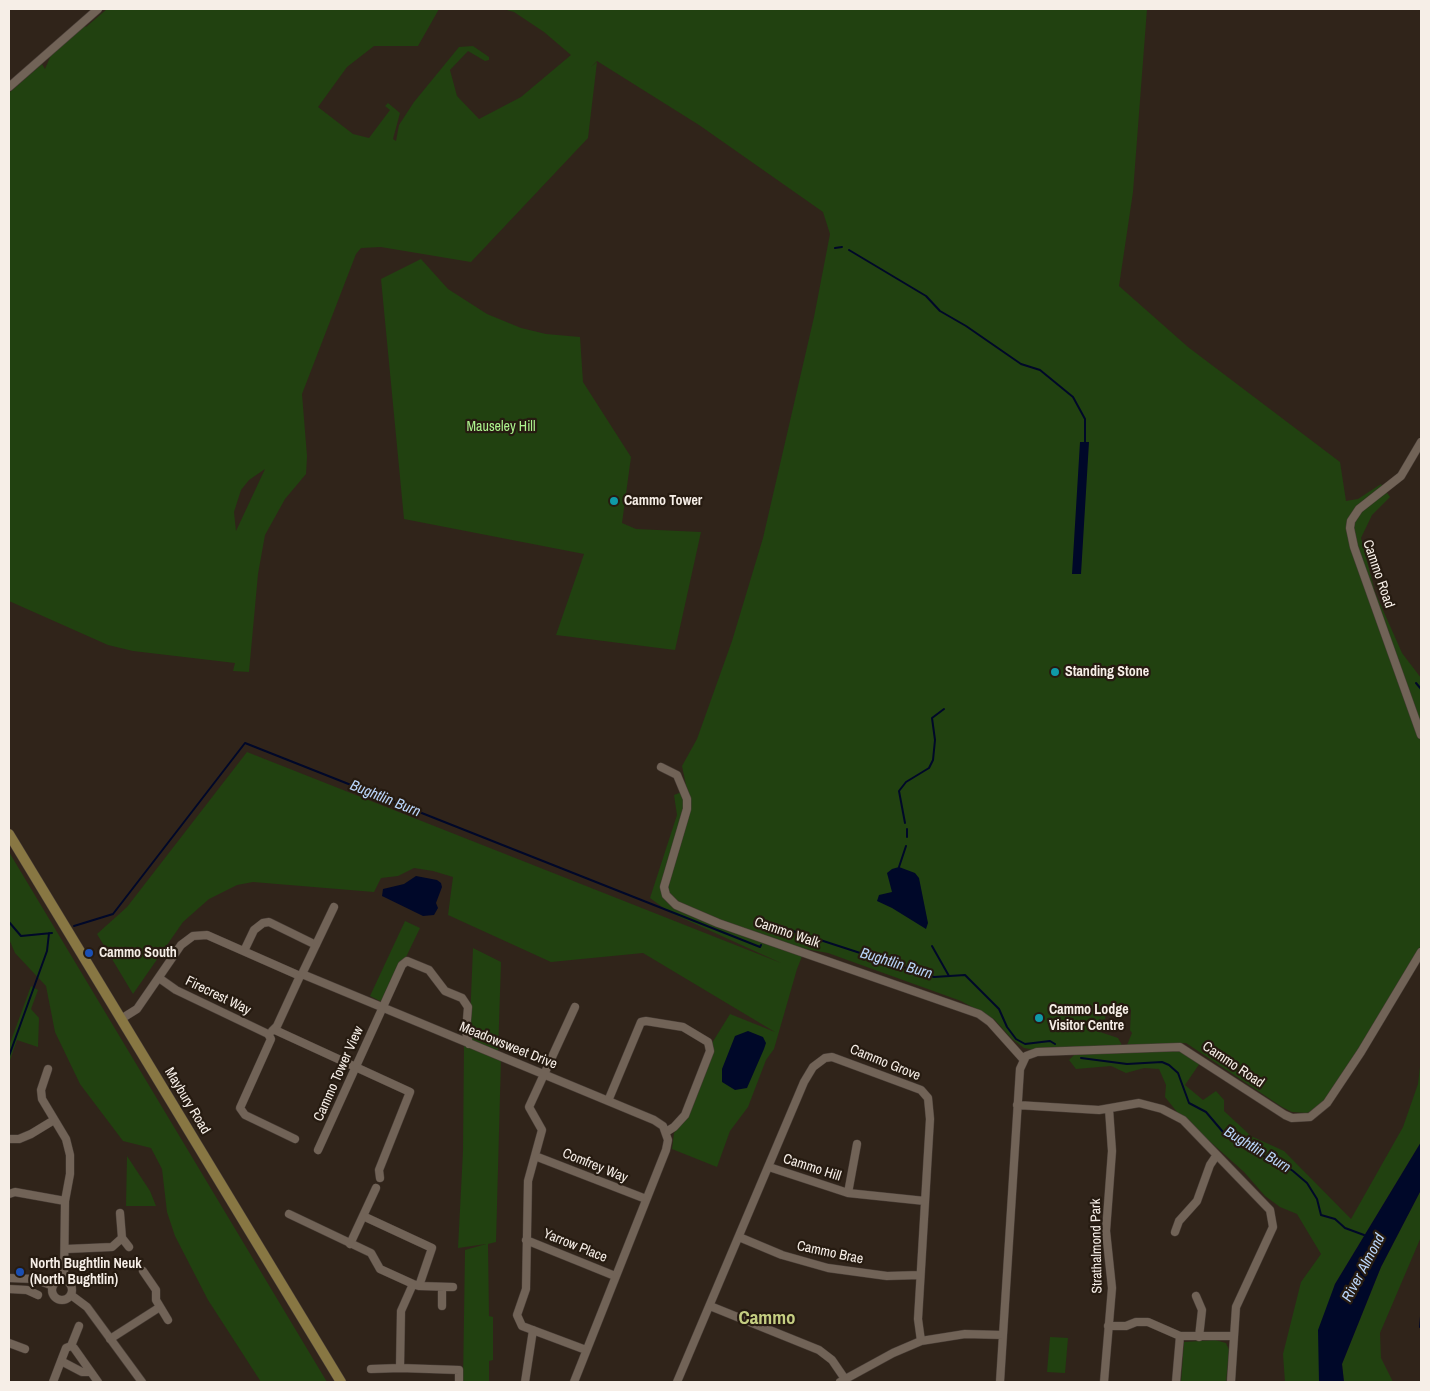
<!DOCTYPE html>
<style>
body{margin:0}
#map{position:relative;width:1430px;height:1391px;overflow:hidden;background:#30241a;font-family:"Archivo Narrow",sans-serif}
canvas{display:block}
.frame{position:absolute;inset:0;border:10px solid #f6eee7;pointer-events:none}
</style>
<div id="map">
<canvas width="1430" height="1391"></canvas>
<div class="frame"></div>
</div>
<script>
const ctx = document.querySelector('canvas').getContext('2d');
ctx.lineJoin = 'round';
function paint(path, color) { ctx.fillStyle = color; ctx.fill(path, 'evenodd'); }
const toPath = rows => new Path2D(rows.map(r => 'M' + r).join(''));
function strokePath(path, color, width, dash) { ctx.strokeStyle = color; ctx.lineWidth = width; ctx.lineCap = dash ? 'butt' : 'round'; ctx.setLineDash(dash || []); ctx.stroke(path); }
function drawText(font, color, halo, rows, align = 'center') {
  ctx.font = font + ' "Archivo Narrow",sans-serif'; ctx.lineWidth = 4.5; ctx.setLineDash([]); ctx.textBaseline = 'middle'; ctx.strokeStyle = halo; ctx.fillStyle = color; for (const [text, x, y, turn = 0] of rows) {
    ctx.save(); ctx.translate(x, y); ctx.rotate((+turn || 0) * Math.PI / 180); ctx.textAlign = isNaN(turn) ? turn : align; if (halo) ctx.strokeText(text, 0, 0); ctx.fillText(text, 0, 0); ctx.restore();
  }
}
const green = toPath([
 [107,9,439,9,418,46,374,46,347,67,318,107,353,134,369,138,390,110,385,106,388,103,400,113,393,139,396,141,399,125,414,102,459,47,473,46,489,57,489,60,485,61,468,51,450,70,457,96,479,119,521,97,571,55,544,32,514,12,503,9,1147,9,1133,192,1119,286,1188,347,1340,462,1346,501,1358,499,1381,484,1390,497,1372,515,1361,538,1375,592,1402,653,1421,678,1421,945,1384,1010,1325,1100,1317,1108,1307,1113,1292,1112,1282,1107,1186,1043,1127,1045,1132,1033,1130,1030,1131,1010,1122,1008,1106,1008,1105,1020,1099,1019,1097,1031,1118,1038,1122,1045,1035,1050,1024,1048,1012,1039,994,1019,961,1001,828,953,805,949,797,969,774,1049,766,1060,748,1107,730,1131,717,1167,672,1149,674,1133,688,1117,713,1053,712,1043,730,1014,775,1032,643,953,551,962,448,915,453,877,433,871,414,868,398,876,381,878,374,892,253,882,237,885,209,899,183,922,133,994,97,934,127,907,247,752,781,963,669,912,650,898,677,815,674,795,687,790,682,766,697,739,732,641,763,538,814,317,830,234,823,212,699,125,597,61,591,67,597,62,588,138,471,262,381,247,361,248,356,254,302,394,307,456,306,474,285,499,265,535,258,574,249,672,233,671,235,663,133,651,108,645,9,601,9,93,42,64,45,69,51,55,84,25,86,27],
 [265,469,236,531,234,512,241,490,249,480],
 [421,259,448,289,487,314,521,328,546,334,580,337,583,382,631,457,622,523,636,529,701,532,675,650,556,635,584,554,404,519,381,279],
 [9,852,327,1382,261,1382,208,1300,175,1236,167,1212,162,1169,151,1148,123,1141,80,1084,55,1032,46,986,15,953,9,939],
 [405,921,420,928,384,1003,370,996],
 [473,948,501,962,498,1054,469,1044],
 [31,986,38,990,31,1009,39,1018,38,1047,17,1040,9,1063,9,1046],
 [464,1044,501,1058,496,1242,488,1244,489,1316,493,1317,493,1360,489,1361,489,1382,463,1382,465,1250,486,1244,458,1248,463,1151],
 [1183,1050,1200,1063,1185,1085,1203,1100,1216,1091,1224,1100,1224,1111,1251,1136,1284,1151,1351,1219,1403,1127,1418,1084,1421,1058,1421,1142,1335,1284,1319,1357,1319,1382,1285,1382,1283,1354,1301,1282,1321,1254,1297,1214,1280,1207,1265,1196,1244,1172,1177,1112,1165,1097,1166,1085,1159,1069,1144,1068,1126,1073,1111,1066,1076,1069,1069,1060,1075,1054],
 [127,1156,150,1191,156,1206,126,1206],
 [1421,1190,1421,1237,1380,1333,1381,1358,1393,1382,1344,1382,1342,1364,1381,1267],
 [1050,1337,1068,1338,1065,1373,1047,1372],
 [1215,1340,1226,1343,1229,1350,1226,1382,1181,1382,1184,1342]
]);
const water = toPath([
 [1080,442,1089,442,1081,574,1072,574],
 [899,867,915,873,919,878,928,923,926,929,892,908,877,901,879,895,892,892,887,873,892,869],
 [416,876,437,880,441,883,442,887,436,903,438,908,434,915,423,916,382,896,383,889,404,884],
 [748,1031,763,1037,766,1043,764,1049,747,1088,735,1090,722,1082,722,1069,735,1036],
 [1421,1142,1421,1190,1381,1267,1342,1364,1344,1382,1319,1382,1318,1330,1335,1284]
]);
const stream = toPath([
 [835,248,842,247],
 [849,250,926,296,940,311,966,326,1021,364,1040,370,1073,397,1085,419,1085,442],
 [1416,683,1421,689],
 [905,823,899,791,906,782,929,768,933,760,935,740,932,718,944,709],
 [907,837,907,829],
 [899,867,906,846],
 [9,922,21,936,52,933],
 [74,926,113,914,245,743,760,947,761,945],
 [769,928,771,924,934,977,965,975,999,1009,1007,1027,1016,1039,1025,1044,1050,1041,1055,1044],
 [932,946,949,976],
 [9,1056,47,951,49,933],
 [1081,1058,1127,1064,1162,1062,1169,1065,1178,1073,1189,1103,1206,1112,1223,1132,1247,1144,1272,1162,1284,1165,1293,1171,1307,1183,1317,1199,1321,1215,1335,1219,1345,1228,1364,1235],
 [1420,1327,1421,1316]
]);
const minor = toPath([
 [9,87,98,9],
 [1421,442,1401,476,1359,509,1351,521,1350,528,1354,547,1421,735],
 [661,767,677,775,687,799,687,809,664,887,666,895,676,905,718,923,979,1014,990,1022,1024,1060],
 [244,951,254,930,263,923,269,922,316,945],
 [302,974,334,907],
 [159,978,176,990,268,1034],
 [575,1007,529,1107,542,1130,528,1181,526,1289,517,1315,522,1326,586,1350],
 [121,1019,137,1009,181,945,193,936,207,935,300,976,302,974,654,1120,663,1126,668,1140,666,1150,574,1382],
 [275,1030,410,1092,379,1170,380,1178],
 [272,1031,277,1026,300,976],
 [268,1034,271,1039,240,1108,245,1115,295,1139],
 [48,1069,41,1090,42,1099,66,1139,70,1155,70,1174,65,1201,64,1280],
 [608,1101,641,1022,646,1021,683,1027,708,1042,710,1051,685,1115,674,1127,666,1132],
 [1017,1105,1099,1110,1139,1103,1162,1109,1183,1120,1270,1210,1273,1227,1236,1307,1231,1382],
 [9,1139,19,1139,31,1134,54,1120],
 [318,1150,402,965,407,961,429,970,445,991,462,998,468,1007,466,1032,469,1044],
 [535,1156,646,1199],
 [769,1167,848,1193,925,1201],
 [848,1193,857,1144],
 [9,1194,15,1192,65,1201],
 [289,1214,371,1253,380,1269,413,1284,419,1286,453,1287],
 [363,1216,432,1248,419,1286],
 [1175,1232,1179,1221,1197,1201,1210,1165,1216,1156],
 [739,1237,782,1255,828,1268,887,1276,920,1275],
 [122,1238,129,1247],
 [526,1240,615,1276],
 [350,1244,376,1188],
 [66,1249,112,1247,122,1238,120,1213],
 [143,1271,156,1290,156,1300,168,1320],
 [9,1278,35,1279,53,1286],
 '52 1290a10 10 0 1 1 20 0a10 10 0 1 1-20 0Z',
 [413,1284,401,1311,400,1368,459,1370,459,1382],
 [9,1289,27,1290,38,1295],
 [71,1295,87,1307,142,1382],
 [1196,1296,1202,1310,1199,1337],
 [442,1306,442,1287],
 [710,1306,819,1350,832,1360,845,1379],
 [1108,1326,1126,1326,1136,1322,1148,1322,1180,1336,1234,1336],
 [110,1339,160,1307],
 [9,1343,25,1349],
 [71,1346,79,1326],
 [371,1369,400,1368],
 [88,1372,82,1372,61,1361,66,1348,71,1346,74,1348,98,1382],
 [53,1382,61,1361],
 [525,1382,533,1330],
 [677,1382,804,1082,813,1067,825,1058,832,1057,913,1087,921,1090,928,1098,930,1119,918,1319,921,1341],
 [840,1382,893,1353,921,1341,965,1334,1003,1335],
 [1000,1382,1020,1069,1026,1056,1037,1052,1180,1047,1285,1115,1292,1118,1310,1117,1327,1103,1361,1052,1421,952],
 [1104,1382,1112,1288,1106,1231,1112,1151,1109,1109],
 [1176,1382,1180,1336]
]);
const major = toPath([
 [9,834,341,1382]
]);
const markers = [
 [614,501,5,"#0f9aa8"],
 [1055,672,5,"#0f9aa8"],
 [89,953,5,"#1a4fb4"],
 [1039,1018,5,"#0f9aa8"],
 [20,1272,5,"#1a4fb4"]
];
const parkNames = [
 ["Mauseley Hill",501,427]
];
const poiNames = [
 ["Cammo Tower",624,501],
 ["Standing Stone",1065,672],
 ["Cammo South",99,953],
 ["Cammo Lodge",1049,1010],
 ["Visitor Centre",1049,1026],
 ["North Bughtlin Neuk",30,1264],
 ["(North Bughtlin)",30,1280]
];
const streetNames = [
 ["Cammo Road",1378,574,71],
 ["Cammo Walk",787,933,19],
 ["Firecrest Way",218,996,26],
 ["Meadowsweet Drive",508,1046,22],
 ["Cammo Grove",885,1063,22],
 ["Cammo Road",1233,1065,34],
 ["Cammo Tower View",339,1074,-66],
 ["Maybury Road",187,1101,59],
 ["Comfrey Way",595,1166,22],
 ["Cammo Hill",812,1168,18],
 ["Yarrow Place",575,1246,22],
 ["Strathalmond Park",1097,1246,-91],
 ["Cammo Brae",830,1253,12]
];
const waterNames = [
 ["Bughtlin Burn",385,799,22],
 ["Bughtlin Burn",896,964,17],
 ["Bughtlin Burn",1257,1150,31],
 ["River Almond",1364,1268,-62]
];
const districtNames = [
 ["Cammo",767,1319]
];
paint(green, '#214110');
paint(water, '#000829');
strokePath(stream, '#000829', 2);
strokePath(minor, '#493e37', 9);
strokePath(major, '#493e37', 11);
strokePath(minor, '#716357', 8);
strokePath(major, '#887743', 10);
for (const [x, y, r, color] of markers) { const dot = new Path2D(); dot.arc(x, y, r, 0, 2 * Math.PI); ctx.fillStyle = color; ctx.fill(dot); strokePath(dot, '#261b11', 2); }
drawText('14px', '#acf28d', '#261b11', parkNames);
drawText('bold 14px', '#f6eee7', '#261b11', poiNames, 'left');
drawText('14px', '#f6eee7', '#261b11', streetNames);
drawText('italic 15px', '#bad6fb', '#261b11', waterNames);
drawText('bold 19px', '#c5ce82', '#261b11', districtNames);
</script>
